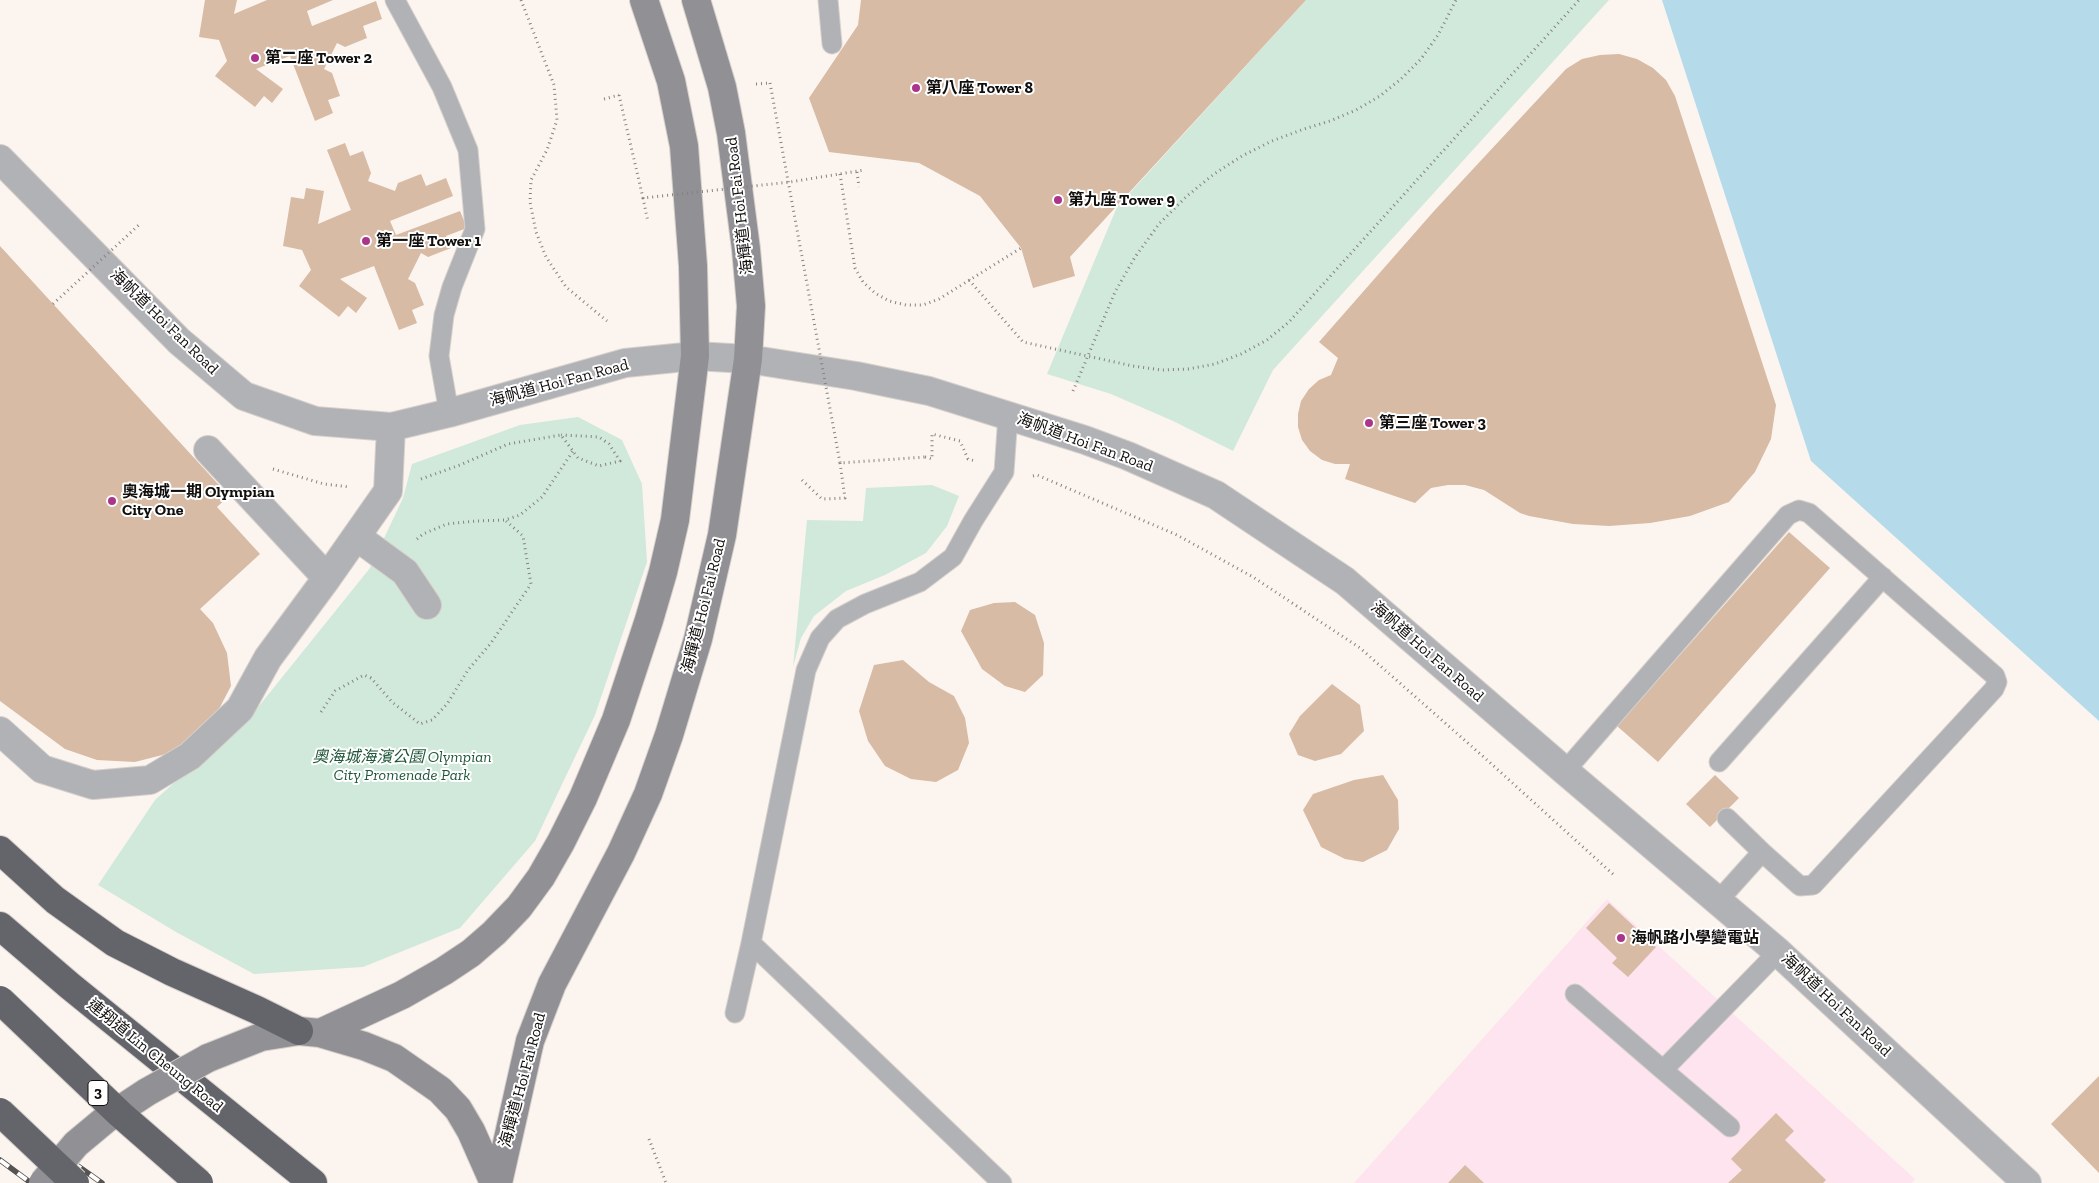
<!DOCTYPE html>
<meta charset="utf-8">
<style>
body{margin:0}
canvas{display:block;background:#fbf4ef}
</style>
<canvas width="2099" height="1183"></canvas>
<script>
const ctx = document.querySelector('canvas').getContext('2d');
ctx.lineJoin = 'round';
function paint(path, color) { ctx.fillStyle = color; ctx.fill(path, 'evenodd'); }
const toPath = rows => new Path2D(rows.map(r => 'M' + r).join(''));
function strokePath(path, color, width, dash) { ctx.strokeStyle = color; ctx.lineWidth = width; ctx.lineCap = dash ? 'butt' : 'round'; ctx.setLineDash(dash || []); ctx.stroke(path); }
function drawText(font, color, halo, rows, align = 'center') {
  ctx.font = font + ' "Zilla Slab","Noto Sans TC",serif'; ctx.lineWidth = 4; ctx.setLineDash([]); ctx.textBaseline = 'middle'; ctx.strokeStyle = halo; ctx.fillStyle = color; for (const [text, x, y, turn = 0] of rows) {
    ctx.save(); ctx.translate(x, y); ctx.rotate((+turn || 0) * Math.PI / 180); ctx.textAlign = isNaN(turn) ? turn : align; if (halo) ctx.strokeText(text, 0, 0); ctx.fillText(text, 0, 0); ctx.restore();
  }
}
const education = toPath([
 [1607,899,1915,1179,1912,1183,1354,1183]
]);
const green = toPath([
 [1306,0,1609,0,1273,370,1233,451,1173,421,1111,394,1047,374,1117,207],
 [578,417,622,440,642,484,647,562,595,715,535,841,460,928,363,967,254,974,176,932,98,885,155,800,259,706,370,568,403,498,412,464,520,425],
 [932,485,959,496,947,526,926,553,885,575,846,591,814,616,801,638,793,667,807,520,863,521,866,488]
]);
const water = toPath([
 [1662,0,2099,0,2099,721,1811,461]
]);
const building = toPath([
 [205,0,237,0,234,14,267,0,333,0,307,11,312,26,376,1,382,19,363,26,367,38,345,47,337,43,324,69,332,73,340,96,328,100,333,113,315,121,290,56,256,69,283,89,272,103,264,96,255,107,215,76,227,61,219,40,199,37],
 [861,0,1306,0,1070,257,1075,276,1033,288,1021,248,980,196,919,163,829,152,809,98,858,25],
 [1619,54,1637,59,1653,68,1666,80,1675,96,1776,405,1771,439,1755,472,1729,502,1690,516,1650,523,1609,526,1573,524,1529,516,1520,513,1484,490,1465,485,1448,485,1431,488,1415,503,1345,479,1350,464,1335,464,1322,460,1310,451,1302,440,1298,427,1298,414,1301,401,1309,389,1319,380,1331,375,1338,358,1319,342,1434,211,1566,69,1582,59,1600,55],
 [345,143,350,156,363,151,371,173,368,181,395,191,398,183,421,174,426,186,446,178,453,196,390,221,396,235,460,211,467,228,446,236,451,248,428,257,421,253,408,279,415,283,424,305,412,310,417,323,399,330,374,266,340,279,367,298,356,313,348,306,339,317,299,286,311,270,302,250,283,246,291,197,304,199,306,188,324,191,318,224,351,210,327,150],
 [0,246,229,496,217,507,260,554,200,609,213,623,227,653,231,686,208,730,174,752,135,762,97,760,65,749,0,701],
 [1789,532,1830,568,1658,762,1617,726],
 [1015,602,1035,615,1044,643,1043,675,1025,692,1005,686,982,669,961,631,970,610,994,603],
 [903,660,929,682,954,696,965,718,969,743,958,770,936,782,911,779,885,766,868,741,859,711,874,665],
 [1332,684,1360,705,1364,731,1341,754,1315,761,1298,755,1289,734,1300,716],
 [1383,775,1398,800,1399,829,1387,850,1363,862,1345,859,1321,847,1303,810,1313,794,1354,780],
 [1715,775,1739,798,1710,827,1686,804],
 [1609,903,1656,947,1628,977,1612,963,1617,958,1586,928],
 [2099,1076,2099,1173,2051,1124],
 [1776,1113,1794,1131,1785,1140,1826,1180,1823,1183,1728,1183,1742,1170,1731,1159],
 [1465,1165,1484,1183,1448,1183]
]);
const path = toPath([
 [521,0,554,85,557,120,547,150,531,180,530,202,536,232,546,257,566,287,607,321],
 [756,84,770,83],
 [604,99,619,95],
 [857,172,859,187],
 [840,174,855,268,863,282,875,293,889,301,906,305,923,305,939,299,1021,248],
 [643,198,648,222],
 [969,280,1023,342,1133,366,1161,370,1188,369,1215,364,1241,354,1267,340,1289,322,1579,0],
 [1073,391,1115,292,1135,257,1159,224,1187,196,1214,174,1242,156,1272,141,1304,129,1330,121,1356,110,1380,96,1401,79,1421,59,1438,35,1456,0],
 [925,457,932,459,932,434,960,441,968,459,975,461],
 [273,469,324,484,350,487],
 [1033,476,1037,475,1177,535,1253,577,1360,648,1486,759,1615,876],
 [421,479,460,465,508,444,561,435,578,458,599,466,620,461,609,444,599,437,561,435],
 [802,480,822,499,845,498,840,463],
 [417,539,423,534,447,524,476,521,505,520,520,515,542,497,573,451],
 [321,712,335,691,364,675,371,678,392,702,420,724,432,720,447,704,468,670,491,643,531,584,523,536,505,520],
 [649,1139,666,1183]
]);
const lane = toPath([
 [395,0,442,87,468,150,475,229,452,287,444,315,439,356,449,413],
 [828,0,832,44],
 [1719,762,1883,577],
 [1565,771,1788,515,1799,510,1809,513,1995,676,1997,682,1994,689,1813,885,1800,886,1762,852,1718,901],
 [1727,818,1762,852],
 [1575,994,1663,1070,1778,952],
 [735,1013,751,943],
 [1663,1070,1730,1127],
 [1002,1183,751,943,806,670,820,638,837,619,865,604,920,582,953,557,973,521,1004,472,1008,415]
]);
const street = toPath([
 [0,159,179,341,244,396,315,421,391,427,449,413,625,363,695,356,748,359,856,376,929,391,1085,440,1128,456,1216,495,1345,581,1565,771,1778,952,2027,1183],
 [208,450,327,578],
 [357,537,405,572,427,605],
 [0,731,42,769,93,785,150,780,190,756,240,709,268,658,327,578,388,491,391,427]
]);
const secondary = toPath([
 [320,1033,402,995,444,971,471,953,494,933,519,907,541,877,561,842,583,798,616,720,649,620,663,572,675,520,695,356,693,266,684,146,671,81,644,0],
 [208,1058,261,1037,299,1031,320,1033,364,1046,394,1058,440,1090,458,1109,471,1131,494,1183],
 [498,1183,530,1041,552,984,621,853,648,794,669,735,698,639,722,535,748,359,751,306,746,249,731,133,722,87,696,0]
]);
const highway = toPath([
 [0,850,55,900,115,943,172,972,257,1010,299,1031],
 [0,926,70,986,313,1183]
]);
const rail = toPath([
 [0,1111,102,1183],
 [0,1160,31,1183]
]);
const pathBridge = toPath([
 [770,83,840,463,925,457],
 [619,95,643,198,790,182,864,170],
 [53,304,141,223]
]);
const secondaryBridge = toPath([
 [43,1183,76,1144,106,1119,147,1092,208,1058]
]);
const highwayBridge = toPath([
 [0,1000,120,1114,199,1183],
 [0,1112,75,1183]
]);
const markers = [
 [255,58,5,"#ac358c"],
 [916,88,5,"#ac358c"],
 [1058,200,5,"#ac358c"],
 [366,241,5,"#ac358c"],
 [1369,423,5,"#ac358c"],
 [112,501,5,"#ac358c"],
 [1621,938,5,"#ac358c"]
];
const shields = [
 [98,1093,20]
];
const shieldNames = [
 ["3",98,1093]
];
const poiNames = [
 ["第二座 Tower 2",265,58],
 ["第八座 Tower 8",926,88],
 ["第九座 Tower 9",1068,200],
 ["第一座 Tower 1",376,241],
 ["第三座 Tower 3",1379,423],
 ["奧海城一期 Olympian",122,492],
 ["City One",122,510],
 ["海帆路小學變電站",1631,938]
];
const streetNames = [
 ["海輝道 Hoi Fai Road",740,206,-97],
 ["海帆道 Hoi Fan Road",164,322,44],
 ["海帆道 Hoi Fan Road",559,383,-15],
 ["海帆道 Hoi Fan Road",1085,443,20],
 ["海輝道 Hoi Fai Road",704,606,-76],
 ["海帆道 Hoi Fan Road",1427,652,41],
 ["海帆道 Hoi Fan Road",1836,1005,43],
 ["連翔道 Lin Cheung Road",155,1056,39],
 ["海輝道 Hoi Fai Road",523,1080,-75]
];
const parkNames = [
 ["奧海城海濱公園 Olympian",402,757],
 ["City Promenade Park",402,775]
];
paint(education, '#fde4ef');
paint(green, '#d0e9da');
paint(water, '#b5dbeb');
paint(building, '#d8bba4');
strokePath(lane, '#d6cfcb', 21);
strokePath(street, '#d6cfcb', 30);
strokePath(secondary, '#d6cfcb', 30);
strokePath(highway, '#d6cfcb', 30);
strokePath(path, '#87827f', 3, [1, 4]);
strokePath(lane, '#b1b2b5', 19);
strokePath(street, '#b1b2b5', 28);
strokePath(secondary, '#909095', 28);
strokePath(highway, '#64656b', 28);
strokePath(rail, '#575350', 5.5);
strokePath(rail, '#fff', 4, [11]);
strokePath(secondaryBridge, '#d6cfcb', 30, []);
strokePath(highwayBridge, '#d6cfcb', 30, []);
strokePath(pathBridge, '#87827f', 3, [1, 4]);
strokePath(secondaryBridge, '#909095', 28);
strokePath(highwayBridge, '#64656b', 28);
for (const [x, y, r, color] of markers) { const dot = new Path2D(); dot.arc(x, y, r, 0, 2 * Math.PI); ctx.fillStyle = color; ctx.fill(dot); strokePath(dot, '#fff', 2); }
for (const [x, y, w] of shields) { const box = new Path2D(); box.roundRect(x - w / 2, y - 12.5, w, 25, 4); ctx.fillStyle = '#fff'; ctx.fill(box); strokePath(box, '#110f0d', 1); }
drawText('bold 15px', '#110f0d', null, shieldNames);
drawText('bold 16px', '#110f0d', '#fff', poiNames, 'left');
drawText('16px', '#110f0d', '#fff', streetNames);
drawText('italic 16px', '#1f573a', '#fff', parkNames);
</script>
